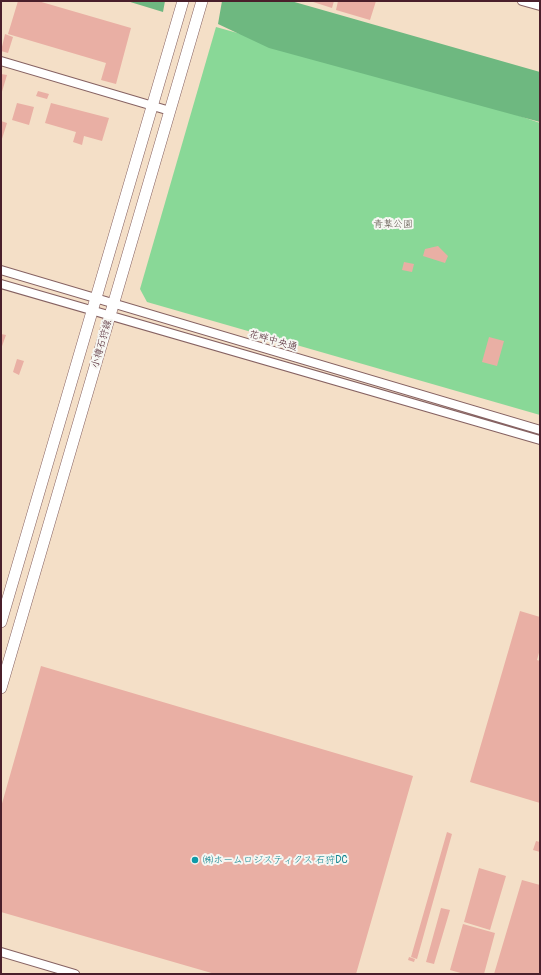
<!DOCTYPE html>
<meta charset="utf-8">
<style>
body{margin:0}
#map{position:relative;width:541px;height:975px;overflow:hidden;background:#f4dfc7;font-family:Pangolin,sans-serif}
canvas{display:block}
.frame{position:absolute;inset:0;border:2px solid #4a1f2b;pointer-events:none}
</style>
<div id="map">
<canvas width="541" height="975"></canvas>
<div class="frame"></div>
</div>
<script>
const ctx = document.querySelector('canvas').getContext('2d');
ctx.lineJoin = 'round';
function paint(path, color) { ctx.fillStyle = color; ctx.fill(path, 'evenodd'); }
const toPath = rows => new Path2D(rows.map(r => 'M' + r).join(''));
function strokePath(path, color, width, dash) { ctx.strokeStyle = color; ctx.lineWidth = width; ctx.lineCap = dash ? 'butt' : 'round'; ctx.setLineDash(dash || []); ctx.stroke(path); }
function drawText(font, color, halo, rows, align = 'center') {
  ctx.font = font + ' Pangolin,"Klee One",sans-serif'; ctx.lineWidth = 4; ctx.setLineDash([]); ctx.textBaseline = 'middle'; ctx.strokeStyle = halo; ctx.fillStyle = color; for (const [text, x, y, turn = 0] of rows) {
    ctx.save(); ctx.translate(x, y); ctx.rotate((+turn || 0) * Math.PI / 180); ctx.textAlign = isNaN(turn) ? turn : align; if (halo) ctx.strokeText(text, 0, 0); ctx.fillText(text, 0, 0); ctx.restore();
  }
}
const green = toPath([
 [216,27,460,95,540,123,540,415,147,302,140,289]
]);
const forest = toPath([
 [127,1,165,1,163,12],
 [222,1,291,1,540,72,540,122,269,48,218,24]
]);
const building = toPath([
 [18,1,38,1,131,28,116,84,101,80,106,63,8,34],
 [310,1,334,1,332,8],
 [338,1,376,1,370,20,336,10],
 [5,34,13,37,8,53,1,51],
 [1,74,7,75,1,95],
 [38,91,49,94,47,99,36,96],
 [17,103,34,107,29,125,12,120],
 [51,103,109,118,102,141,84,136,82,145,73,142,76,132,45,123],
 [1,121,7,123,1,142],
 [438,246,448,256,445,263,423,256,425,249],
 [404,262,414,264,412,272,402,270],
 [1,334,6,335,1,349],
 [489,337,504,341,497,366,482,362],
 [17,359,24,361,19,375,13,372],
 [520,611,540,617,540,649,537,660,540,661,540,803,470,782],
 [41,666,413,776,356,974,215,974,1,912,1,807],
 [447,832,452,834,417,959,411,957],
 [536,841,540,842,540,852,533,850],
 [479,868,506,876,490,930,464,922],
 [522,880,540,885,540,974,494,974],
 [441,908,450,910,434,964,426,962],
 [463,924,495,933,484,974,464,974,450,970],
 [409,957,415,959,414,962,408,960]
]);
const minor = toPath([
 [522,1,540,6],
 [1,61,170,111],
 [1,270,540,430],
 [1,284,540,440],
 [1,952,75,974]
]);
const major = toPath([
 [1,622,183,1],
 [1,688,202,1]
]);
const markers = [
 [195,860,4,"#0f9aa8"]
];
const parkNames = [
 ["青葉公園",393,224]
];
const streetNames = [
 ["花畔中央通",273,341,16],
 ["小樽石狩線",102,344,-74]
];
const cultureNames = [
 ["㈱ホームロジスティクス 石狩DC",203,860]
];
paint(green, '#89d897');
paint(forest, '#6eb880');
paint(building, '#e9afa4');
strokePath(minor, '#866262', 10);
strokePath(major, '#866262', 12);
strokePath(minor, '#fff', 8);
strokePath(major, '#fff', 11);
for (const [x, y, r, color] of markers) { const dot = new Path2D(); dot.arc(x, y, r, 0, 2 * Math.PI); ctx.fillStyle = color; ctx.fill(dot); strokePath(dot, '#f6f6f2', 1.5); }
drawText('10px', '#5d564b', '#f6f6f2', parkNames);
drawText('10px', '#4a1f2b', '#f6f6f2', streetNames);
drawText('10px', '#0d838f', '#f6f6f2', cultureNames, 'left');
</script>
